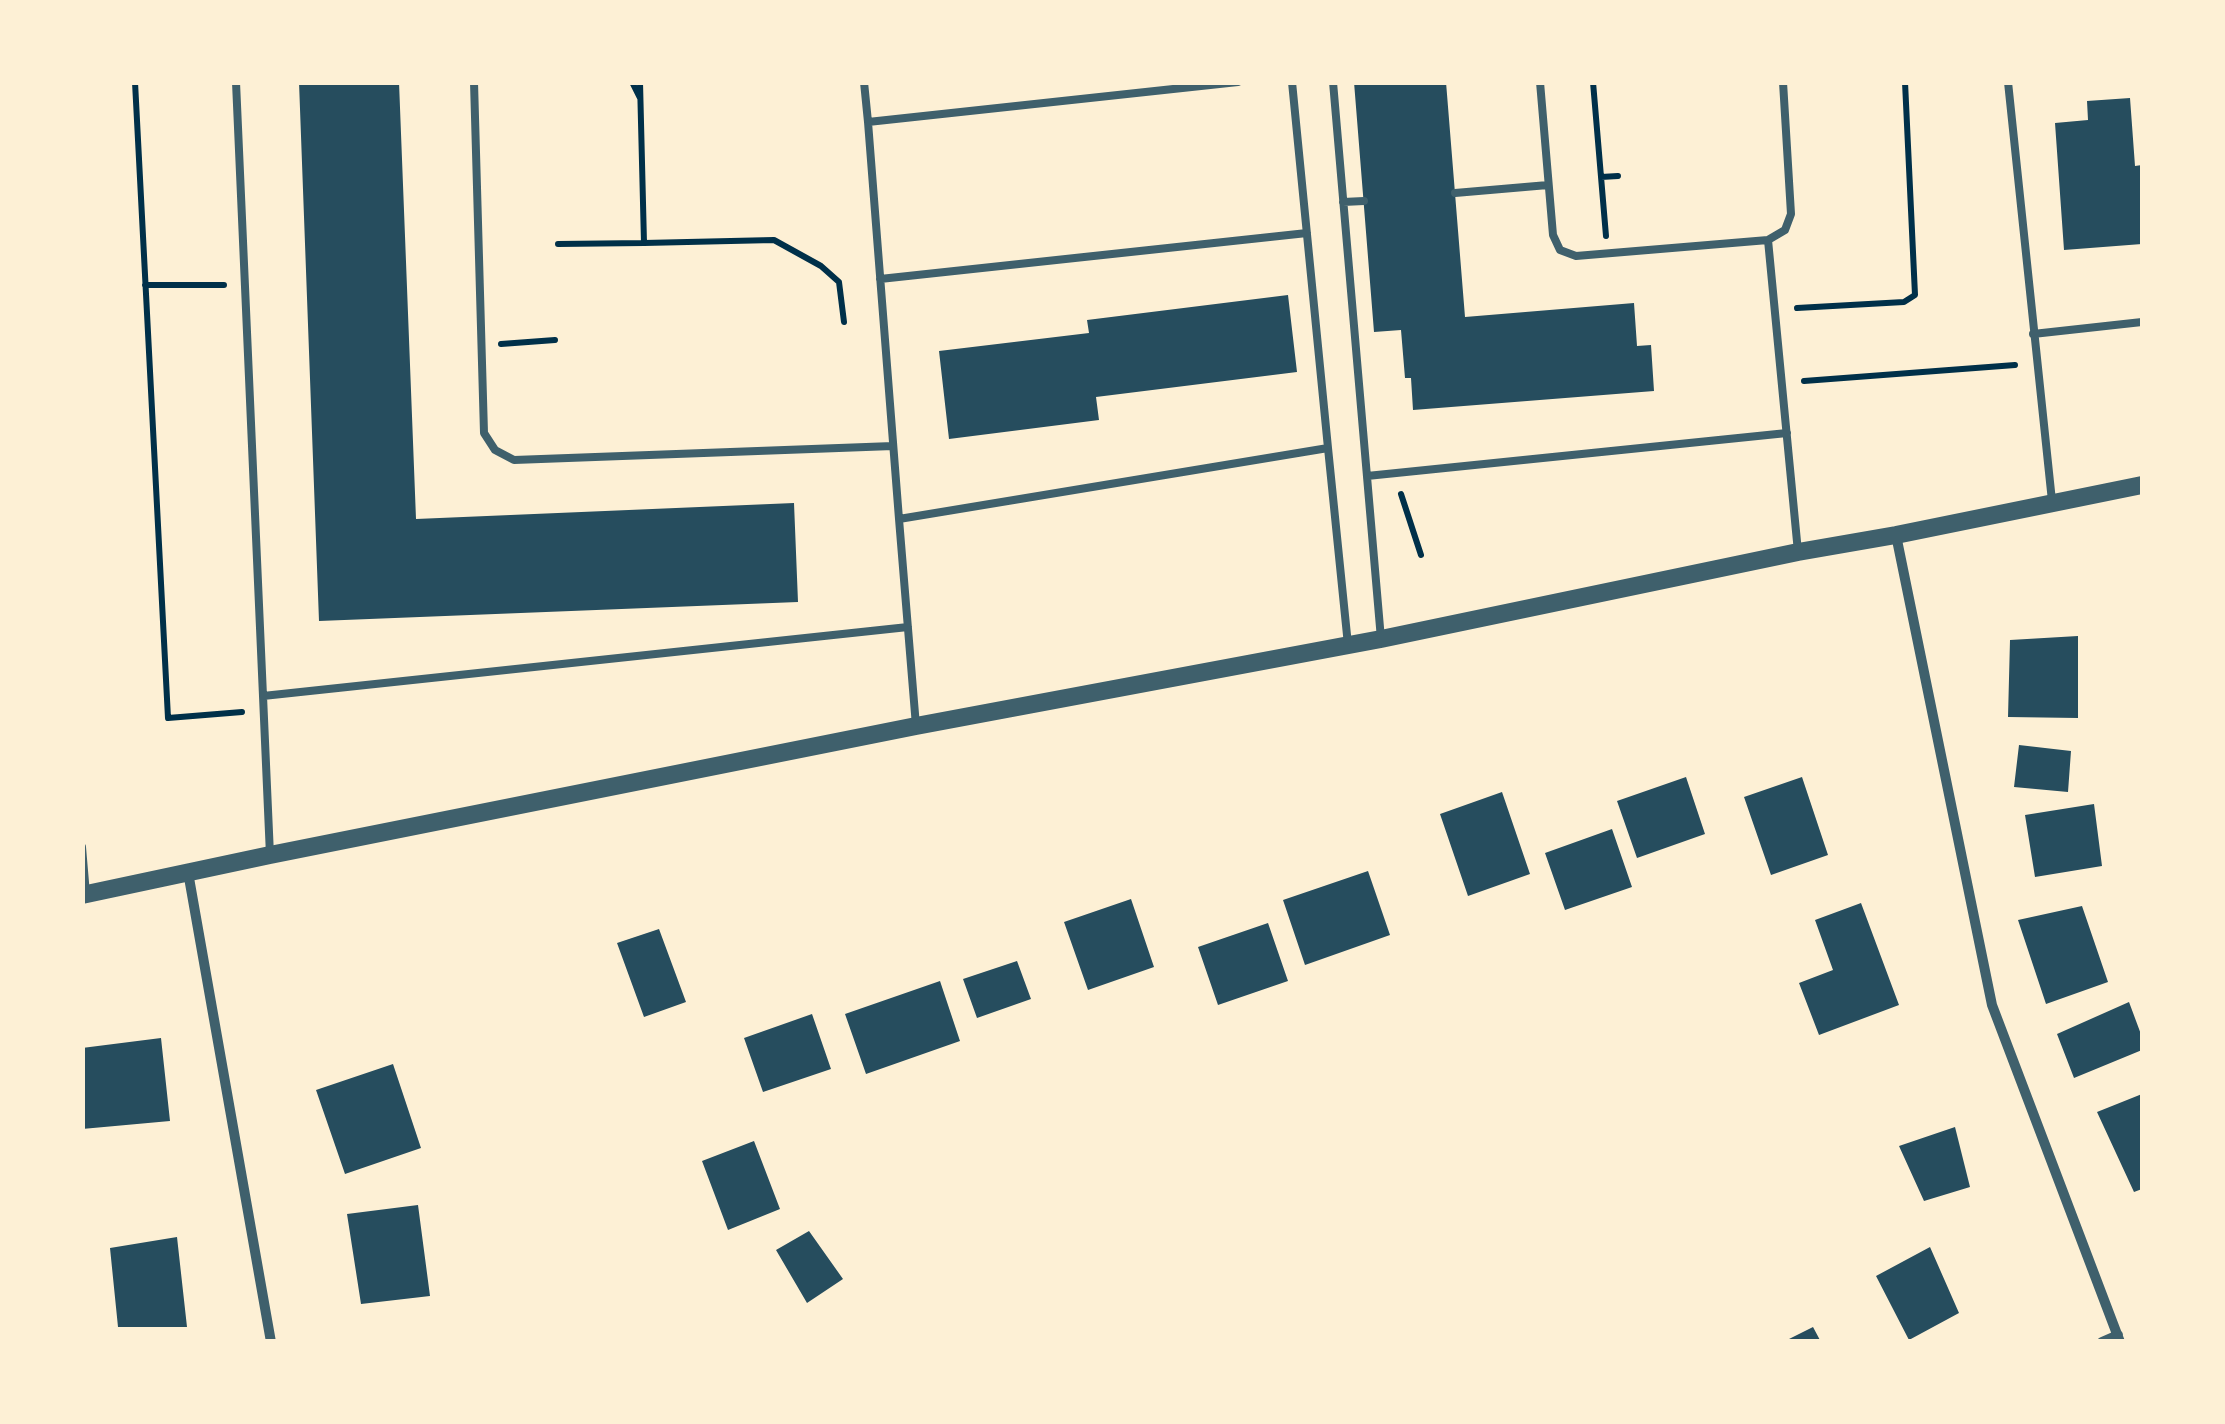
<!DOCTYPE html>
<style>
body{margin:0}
#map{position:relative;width:2225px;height:1424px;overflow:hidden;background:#fdf0d5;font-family:Barlow,sans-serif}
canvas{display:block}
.frame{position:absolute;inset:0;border:85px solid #fdf0d5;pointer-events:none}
</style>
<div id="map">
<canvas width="2225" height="1424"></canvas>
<div class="frame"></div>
</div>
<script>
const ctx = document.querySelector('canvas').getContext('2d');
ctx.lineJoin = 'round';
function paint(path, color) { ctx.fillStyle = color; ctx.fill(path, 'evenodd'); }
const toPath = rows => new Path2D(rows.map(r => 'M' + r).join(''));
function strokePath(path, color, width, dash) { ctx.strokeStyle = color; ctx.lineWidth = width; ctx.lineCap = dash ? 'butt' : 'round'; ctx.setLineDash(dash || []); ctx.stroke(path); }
const building = toPath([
 [299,82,399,82,416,519,794,503,798,602,319,621],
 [1354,82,1446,82,1465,317,1634,303,1637,346,1651,345,1654,391,1413,410,1411,378,1405,378,1401,330,1374,332],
 [2130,98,2135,166,2142,165,2142,244,2064,250,2055,123,2088,120,2087,101],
 [1288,295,1297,372,1096,397,1099,420,949,439,939,351,1089,333,1087,320],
 [2078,636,2078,718,2008,717,2010,640],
 [2019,745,2071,751,2068,792,2014,787],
 [1686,777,1705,834,1637,858,1617,801],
 [1802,777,1828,855,1771,875,1744,797],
 [1502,792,1530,874,1468,896,1440,814],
 [2094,804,2102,866,2035,877,2025,815],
 [1612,829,1632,887,1565,910,1545,853],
 [1368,871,1390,935,1305,965,1283,900],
 [1131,899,1154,967,1088,990,1064,922],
 [1861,903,1899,1005,1819,1035,1799,983,1833,970,1815,920],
 [2082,906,2108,982,2046,1004,2018,920],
 [1268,923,1288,981,1218,1005,1198,947],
 [659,929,686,1002,644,1017,617,943],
 [1017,961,1031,999,977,1018,963,979],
 [940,981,960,1041,866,1074,845,1014],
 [2129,1002,2142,1037,2142,1050,2074,1078,2057,1034],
 [812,1014,831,1069,763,1092,744,1038],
 [161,1038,170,1121,82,1129,82,1048],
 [393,1064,421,1148,345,1174,316,1090],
 [2142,1094,2142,1189,2134,1192,2097,1112],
 [1955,1127,1970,1187,1924,1201,1899,1146],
 [754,1141,780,1209,728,1230,702,1161],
 [418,1205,430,1296,361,1304,347,1214],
 [809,1231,843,1279,807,1303,776,1250],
 [177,1237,187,1327,118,1327,110,1248],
 [1930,1247,1959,1313,1909,1340,1876,1276],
 [1813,1327,1821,1342,1783,1342]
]);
const path = toPath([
 [135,82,168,718,242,712],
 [632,82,640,98],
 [640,82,644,243,774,240,821,266,839,282,844,322],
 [1593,82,1606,236],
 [1601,177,1618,176],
 [558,244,644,243],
 [145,285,224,285],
 [1797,308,1904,302,1915,295,1905,82],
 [501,344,555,340],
 [1804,381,2015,365],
 [1401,494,1421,555]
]);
const service = toPath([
 [236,82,270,855],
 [474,82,484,433,495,450,514,460,893,446],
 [864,82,868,122],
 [1292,82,1328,448],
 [1333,82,1381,639],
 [1540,82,1553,235,1560,250,1576,256,1768,240,1785,230,1791,214,1783,82],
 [2008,82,2052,501],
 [1455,193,1548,185],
 [1343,202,1364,201],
 [1768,240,1798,552],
 [880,279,1307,233],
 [2033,334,2142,322],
 [1367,476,1787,433],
 [899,519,868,122,1238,82],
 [263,696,908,627],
 [916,726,899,519,1328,448,1348,645],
 [82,847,86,894]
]);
const minor = toPath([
 [1896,535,1992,1005,2120,1342],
 [188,872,271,1342],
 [2102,1342,2118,1335]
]);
const tertiary = toPath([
 [82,895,270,855,916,726,1381,639,1798,552,1896,535,2142,485]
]);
paint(building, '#264d5e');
strokePath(path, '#003049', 6);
strokePath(service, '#3f606c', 8);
strokePath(minor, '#3f606c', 10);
strokePath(tertiary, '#3f606c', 18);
</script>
